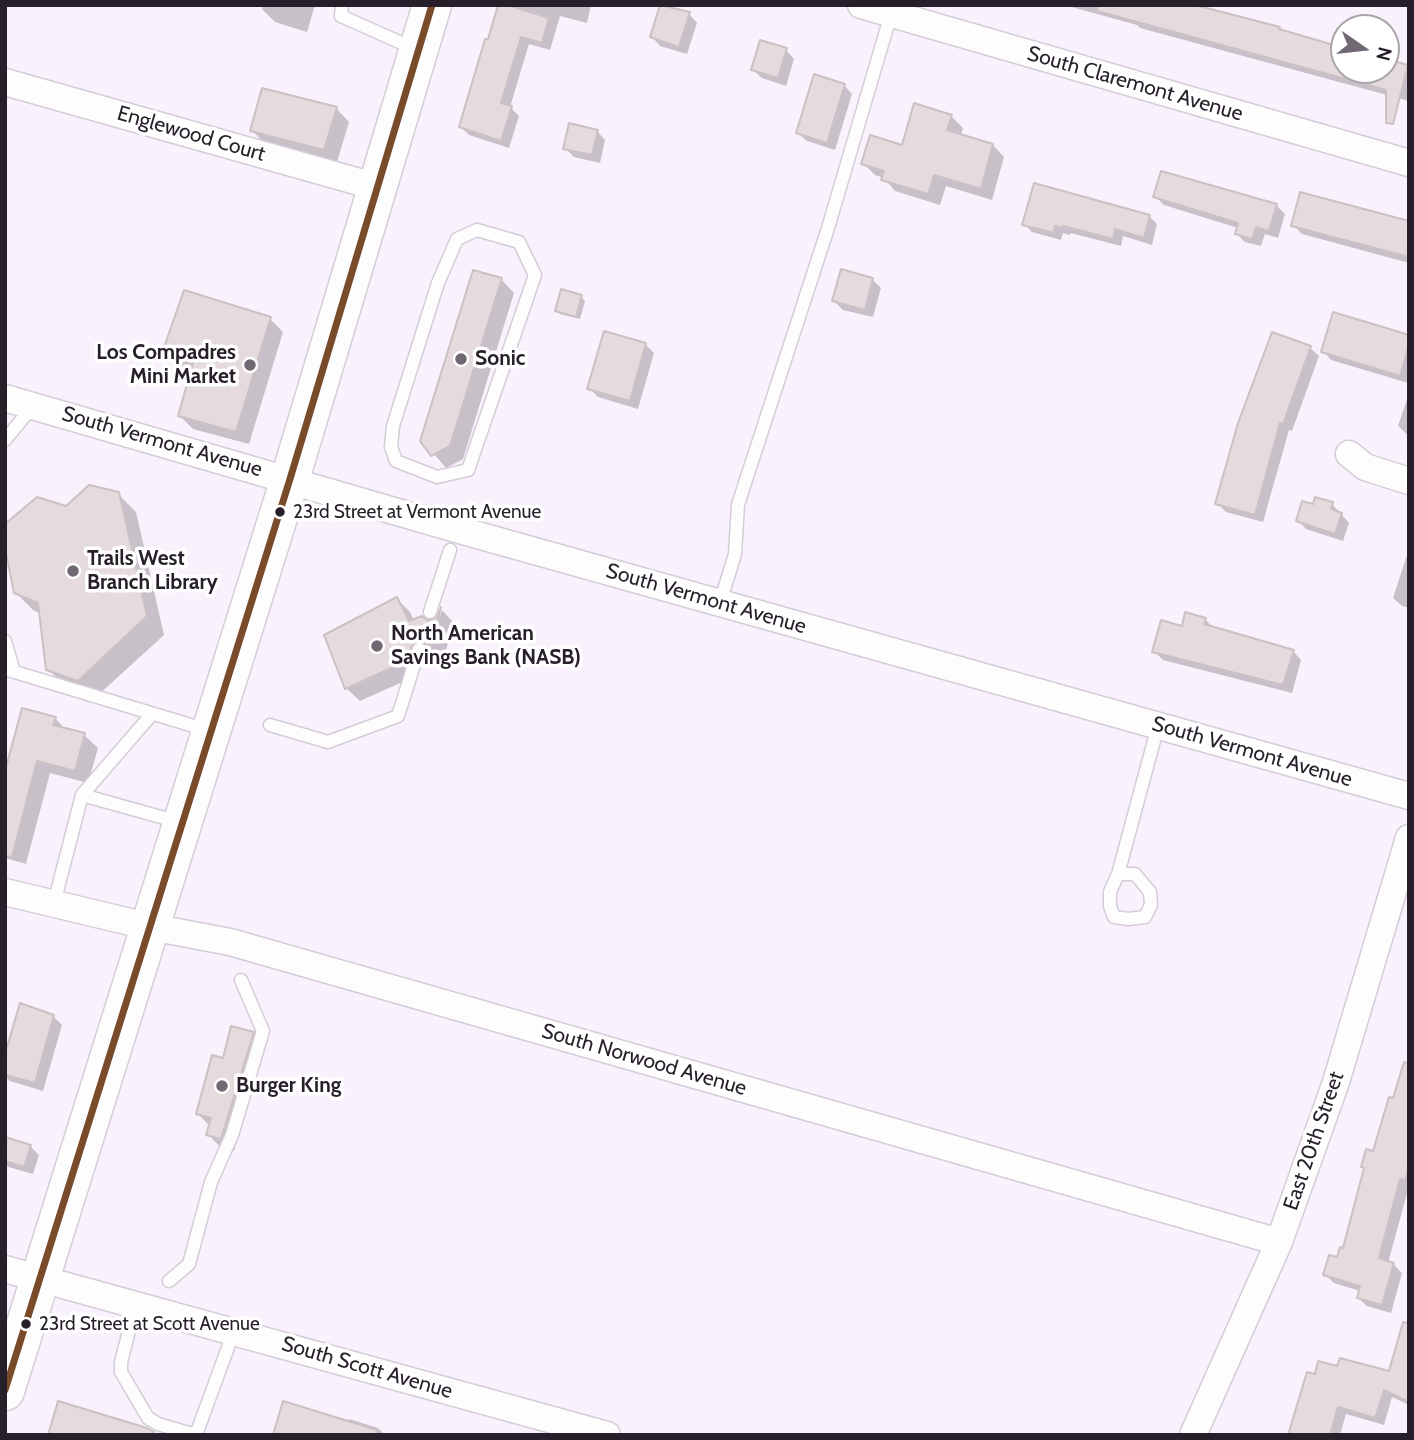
<!DOCTYPE html>
<style>
body{margin:0}
#map{position:relative;width:1414px;height:1440px;overflow:hidden;background:#f9f1fb;font-family:Cabin,sans-serif}
canvas{display:block}
.frame{position:absolute;inset:0;border:7px solid #271f29;pointer-events:none}
.north{position:absolute;left:1330px;top:14px;width:70px;height:70px;box-sizing:border-box;background:#fff;border:2px solid #a9a5a9;border-radius:50%;rotate:104deg;font-size:19px;font-weight:700;line-height:28px;text-align:center;color:#271f29}
.north::after{content:'';display:block;margin:auto;width:24px;height:32px;background:#706872;clip-path:polygon(50% 0,100% 100%,50% 72%,0 100%)}
</style>
<div id="map">
<canvas width="1414" height="1440"></canvas>
<div class="frame"></div>
<div class="north">N</div>
</div>
<script>
const ctx = document.querySelector('canvas').getContext('2d');
ctx.lineJoin = 'round';
function paint(path, color) { ctx.fillStyle = color; ctx.fill(path, 'evenodd'); }
const toPath = rows => new Path2D(rows.map(r => 'M' + r).join(''));
function strokePath(path, color, width, dash) { ctx.strokeStyle = color; ctx.lineWidth = width; ctx.lineCap = dash ? 'butt' : 'round'; ctx.setLineDash(dash || []); ctx.stroke(path); }
function drawText(font, color, halo, rows, align = 'center') {
  ctx.font = font + ' Cabin,sans-serif'; ctx.lineWidth = 7; ctx.setLineDash([]); ctx.textBaseline = 'middle'; ctx.strokeStyle = halo; ctx.fillStyle = color; for (const [text, x, y, turn = 0] of rows) {
    ctx.save(); ctx.translate(x, y); ctx.rotate((+turn || 0) * Math.PI / 180); ctx.textAlign = isNaN(turn) ? turn : align; if (halo) ctx.strokeText(text, 0, 0); ctx.fillText(text, 0, 0); ctx.restore();
  }
}
const shadow = toPath([
 [263,5,315,5,307,32,275,22,262,9],
 [500,5,591,5,587,23,560,16,550,50,529,44,510,107,519,116,509,148,469,135,461,127],
 [1064,5,1192,5,1279,29,1283,32,1344,49,1344,70,1386,70,1386,61,1407,67,1409,101,1140,28,1137,25],
 [689,14,697,23,687,54,660,46,652,37],
 [786,50,794,59,786,86,762,78,753,70],
 [844,85,852,94,835,150,807,141,798,133],
 [336,108,349,122,337,162,265,144,252,130],
 [951,116,963,128,961,136,993,145,1004,157,992,200,946,186,940,205,895,191,884,178,875,175,863,163,903,147],
 [597,131,605,140,600,163,574,157,565,148],
 [1155,196,1276,205,1285,214,1278,238,1265,234,1261,246,1245,242,1236,233,1238,228,1164,205],
 [1149,216,1157,224,1152,245,1123,236,1121,246,1071,233,1070,235,1063,233,1061,240,1032,232,1024,224],
 [1409,223,1409,263,1302,234,1293,225],
 [501,279,514,293,463,459,446,468,422,440],
 [872,279,881,288,873,317,843,310,834,301],
 [581,297,585,301,580,319,560,314,557,310],
 [270,319,283,332,249,444,193,429,180,416,192,371,177,366,164,353],
 [605,333,646,345,654,353,638,409,598,397,589,388],
 [1409,336,1408,383,1331,360,1323,351],
 [1310,348,1319,356,1292,431,1289,430,1263,522,1226,512,1217,503],
 [1409,393,1409,436,1398,426],
 [118,494,136,512,164,635,96,697,66,687,48,669,41,614,33,610,15,592,66,508],
 [1332,504,1349,523,1343,541,1306,529,1298,520],
 [1409,549,1409,608,1402,606,1393,598],
 [397,599,410,612,414,621,433,622,440,616,442,610,453,622,445,655,441,657,436,653,427,655,421,667,411,671,409,679,360,701,346,688],
 [1205,619,1213,628,1293,651,1301,660,1292,693,1163,660,1154,651,1183,628],
 [55,718,67,731,84,735,98,748,88,783,50,773,26,864,5,858,5,765,9,766],
 [53,1016,62,1025,43,1091,10,1081,5,1076,5,1060],
 [253,1033,266,1046,234,1151,221,1148,208,1134,210,1126,198,1114,224,1060],
 [1409,1073,1409,1186,1388,1263,1394,1265,1402,1273,1391,1313,1367,1306,1358,1298,1360,1291,1334,1283,1325,1274,1344,1250,1374,1153,1394,1100],
 [5,1139,30,1146,39,1155,33,1174,5,1166],
 [1409,1349,1409,1405,1392,1397,1384,1425,1346,1414,1340,1435,1289,1435,1316,1376,1338,1368,1390,1373],
 [349,1419,378,1428,385,1435,275,1435,348,1423]
]);
const building = toPath([
 [498,5,508,5,549,18,542,43,521,37,501,103,512,106,501,141,459,127,485,39,488,39,498,5],
 [660,5,690,12,679,47,650,37,660,5],
 [1098,5,1195,5,1280,27,1279,29,1344,48,1344,70,1386,70,1386,59,1408,65,1393,124,1386,123,1386,90,1097,11,1098,5],
 [760,40,787,48,778,78,751,70,760,40],
 [814,74,845,84,827,143,796,133,814,74],
 [262,88,337,107,324,150,250,131,262,88],
 [914,103,952,115,947,130,993,144,981,189,934,175,928,194,881,180,884,171,861,164,870,135,902,145,914,103],
 [569,123,598,130,592,155,563,149,569,123],
 [1161,171,1277,204,1269,231,1256,227,1252,239,1235,234,1238,223,1153,197,1161,171],
 [1034,183,1150,215,1144,238,1115,229,1113,239,1063,226,1062,228,1055,226,1054,233,1022,225,1034,183],
 [1300,192,1409,221,1409,257,1291,226,1300,192],
 [841,269,873,278,865,310,832,301,841,269],
 [473,270,502,278,450,446,431,456,420,441,473,270],
 [561,289,582,295,576,317,555,311,561,289],
 [184,290,271,317,236,432,178,416,193,363,162,353,184,290],
 [1333,312,1409,335,1409,345,1400,376,1321,352,1333,312],
 [604,331,646,343,630,401,587,389,604,331],
 [1272,332,1311,346,1283,424,1280,423,1255,515,1215,504,1238,423,1272,332],
 [89,485,119,492,147,616,78,681,46,670,38,603,14,593,5,548,5,524,37,497,66,506,89,485],
 [1315,497,1333,502,1331,509,1342,513,1335,534,1296,521,1302,501,1313,504,1315,497],
 [397,597,409,621,422,616,427,620,432,620,438,615,441,607,432,642,427,645,421,641,414,642,408,654,398,658,396,666,345,689,324,635,397,597],
 [1185,612,1206,618,1204,624,1294,650,1283,685,1152,652,1161,620,1182,626,1185,612],
 [22,708,56,717,53,725,85,733,75,771,37,761,12,857,5,856,5,771,22,708],
 [20,1003,54,1015,35,1083,5,1075,5,1054,20,1003],
 [231,1026,254,1032,221,1139,206,1135,211,1118,196,1114,212,1055,223,1058,231,1026],
 [1404,1062,1409,1063,1409,1168,1405,1180,1400,1179,1379,1258,1394,1263,1382,1305,1357,1298,1360,1286,1323,1275,1329,1255,1337,1257,1340,1247,1343,1248,1364,1168,1361,1167,1366,1149,1373,1151,1389,1097,1393,1098,1404,1062],
 [5,1137,31,1145,24,1167,5,1161,5,1137],
 [1403,1322,1409,1323,1409,1402,1384,1390,1375,1418,1338,1407,1330,1435,1288,1435,1307,1372,1315,1374,1318,1361,1337,1366,1340,1358,1389,1371,1403,1322],
 [58,1401,147,1428,154,1432,153,1435,48,1435,58,1401],
 [283,1401,377,1430,376,1435,273,1435,283,1401]
]);
const service = toPath([
 [342,5,341,16,415,49],
 [477,230,519,242,535,275,468,470,437,477,396,461,391,447,393,426,438,283,457,239,477,230],
 [5,440,33,406],
 [720,603,735,554,738,505,746,480,828,228,891,14],
 [430,612,450,550],
 [5,641,14,672],
 [5,669,207,730],
 [270,725,328,742,398,716,419,649],
 [82,795,152,714],
 [1118,874,1135,874,1150,892,1151,905,1145,917,1128,919,1114,917,1110,906,1110,892,1118,874,1158,726],
 [54,903,82,795,179,822],
 [169,1281,189,1264,211,1182,232,1135,263,1031,241,980],
 [136,1304,121,1362,121,1372,148,1418,158,1424,192,1434,197,1432,234,1331]
]);
const minor = toPath([
 [861,5,1409,163],
 [5,82,377,187],
 [5,398,456,529,1409,796],
 [1349,454,1365,467,1409,481],
 [5,892,151,927,230,942,1279,1242],
 [5,1269,607,1435],
 [1193,1435,1279,1242,1336,1082,1409,838]
]);
const primary = toPath([
 [5,1391,290,479,432,5]
]);
const bus1 = toPath([
 [5,1390,290,479,432,5]
]);
const markers = [
 [461,359,7,"#706872"],
 [250,365,7,"#706872"],
 [280,512,6,"#271f29"],
 [73,571,7,"#706872"],
 [377,646,7,"#706872"],
 [222,1086,7,"#706872"],
 [26,1324,6,"#271f29"]
];
const busNames = [
 ["23rd Street at Vermont Avenue",293,512],
 ["23rd Street at Scott Avenue",39,1324]
];
const streetNames = [
 ["South Claremont Avenue",1135,84,16],
 ["Englewood Court",191,134,16],
 ["South Vermont Avenue",162,442,16],
 ["South Vermont Avenue",706,599,16],
 ["South Vermont Avenue",1252,752,16],
 ["South Norwood Avenue",644,1060,16],
 ["East 20th Street",1314,1141,-71],
 ["South Scott Avenue",367,1368,16]
];
const poiNames = [
 ["Los Compadres",236,353,"right"],
 ["Mini Market",236,377,"right"],
 ["Sonic",475,359],
 ["Trails West",87,559],
 ["Branch Library",87,583],
 ["North American",391,634],
 ["Savings Bank (NASB)",391,658],
 ["Burger King",236,1086]
];
paint(shadow, '#0003');
paint(building, '#e5dadd');
strokePath(building, '#cbc1c4', 2);
strokePath(service, '#d4ccd6', 15);
strokePath(minor, '#d4ccd6', 29);
strokePath(primary, '#d4ccd6', 41);
strokePath(service, '#fefdfe', 12);
strokePath(minor, '#fefdfe', 26);
strokePath(primary, '#fefdfe', 38);
strokePath(bus1, '#7a4b2a', 7);
for (const [x, y, r, color] of markers) { const dot = new Path2D(); dot.arc(x, y, r, 0, 2 * Math.PI); ctx.fillStyle = color; ctx.fill(dot); strokePath(dot, '#fff', 2.5); }
drawText('19px', '#271f29', '#fff', busNames, 'left');
drawText('21px', '#271f29', '#fff', streetNames);
drawText('bold 21px', '#271f29', '#fff', poiNames, 'left');
</script>
